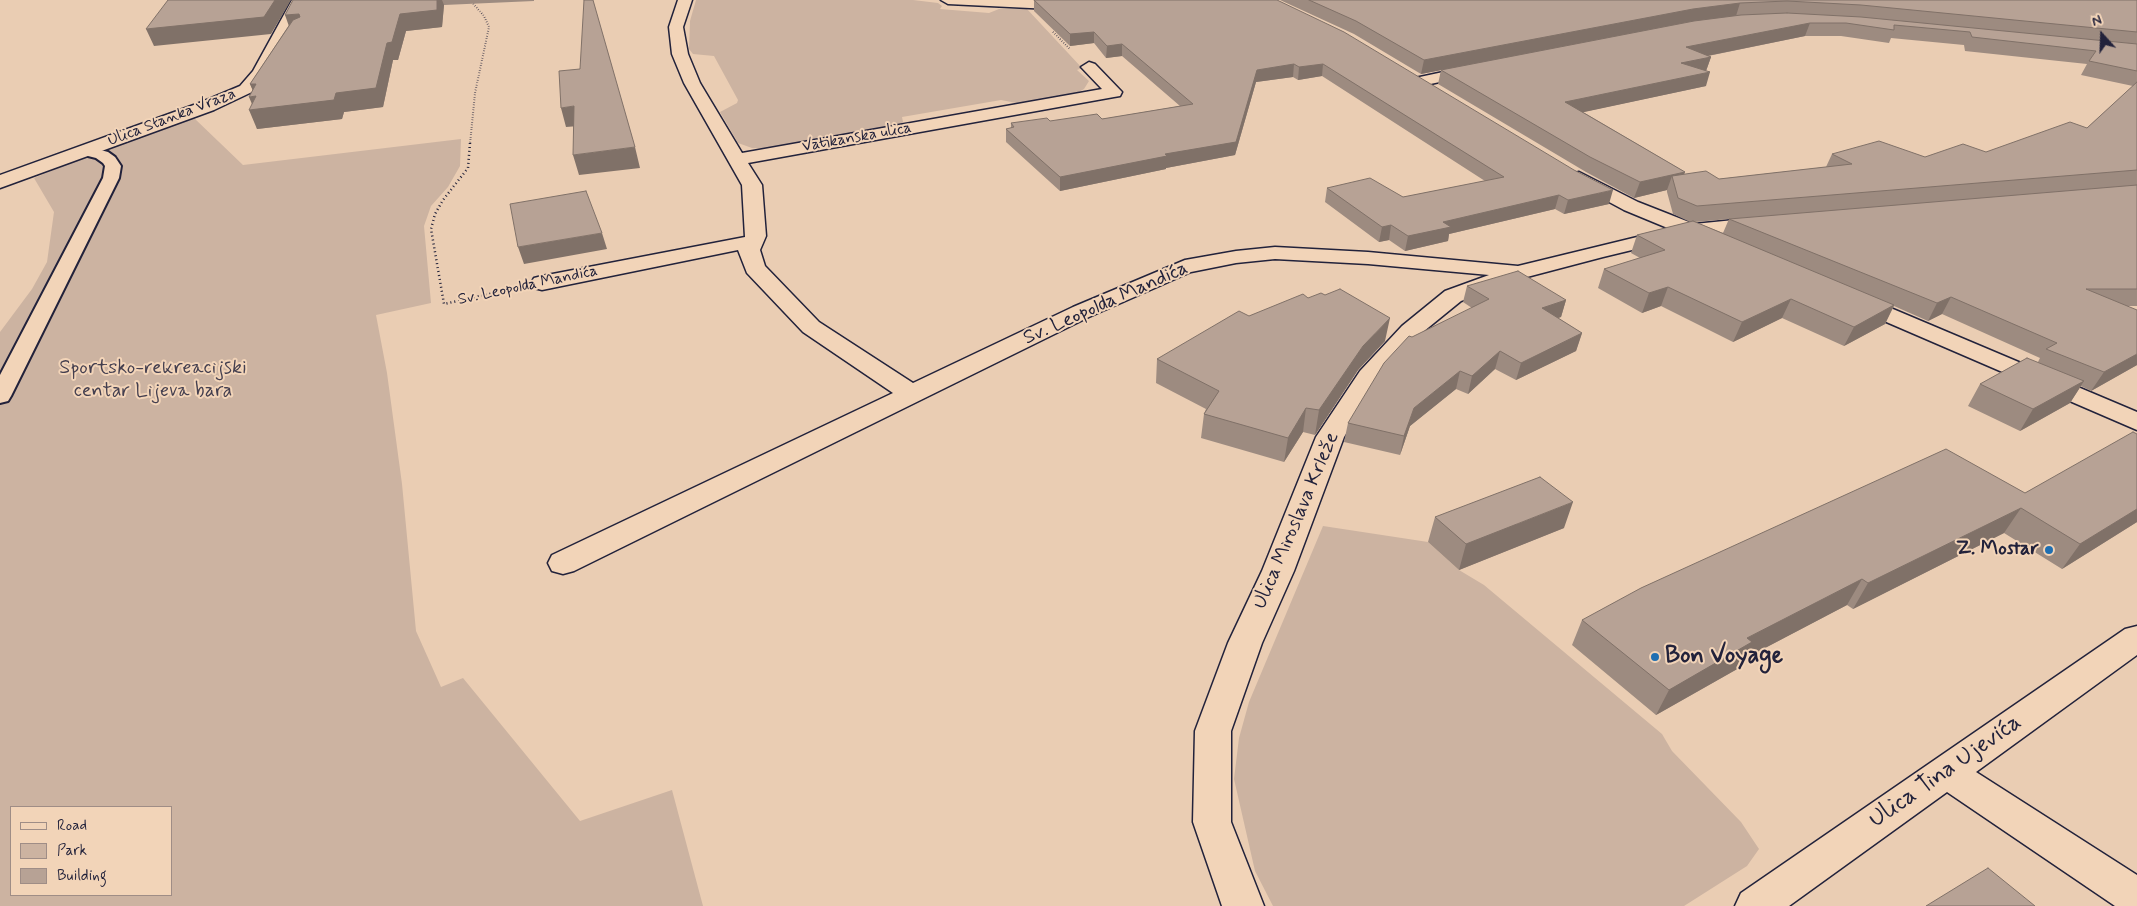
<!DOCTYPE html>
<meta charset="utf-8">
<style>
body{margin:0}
#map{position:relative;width:2137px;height:906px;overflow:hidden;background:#eacdb3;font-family:Mynerve,sans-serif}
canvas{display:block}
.legend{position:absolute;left:10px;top:806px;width:162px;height:90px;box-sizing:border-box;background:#f2d4b8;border:1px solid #9f8d86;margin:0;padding:6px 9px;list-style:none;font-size:15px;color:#22223b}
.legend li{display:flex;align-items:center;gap:10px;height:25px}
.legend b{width:25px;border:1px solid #9f8d86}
.north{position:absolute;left:2077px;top:10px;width:50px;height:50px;-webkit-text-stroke:4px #f2d4b8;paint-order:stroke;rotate:340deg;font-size:14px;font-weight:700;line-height:20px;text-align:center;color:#22223b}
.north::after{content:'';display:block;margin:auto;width:18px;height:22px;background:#22223b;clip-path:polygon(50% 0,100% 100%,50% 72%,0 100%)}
</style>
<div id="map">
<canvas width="2137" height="906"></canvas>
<ul class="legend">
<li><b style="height:6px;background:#f2d4b8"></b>Road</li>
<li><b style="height:14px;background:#ccb3a1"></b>Park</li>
<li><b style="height:14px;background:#b7a295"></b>Building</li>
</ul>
<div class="north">N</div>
</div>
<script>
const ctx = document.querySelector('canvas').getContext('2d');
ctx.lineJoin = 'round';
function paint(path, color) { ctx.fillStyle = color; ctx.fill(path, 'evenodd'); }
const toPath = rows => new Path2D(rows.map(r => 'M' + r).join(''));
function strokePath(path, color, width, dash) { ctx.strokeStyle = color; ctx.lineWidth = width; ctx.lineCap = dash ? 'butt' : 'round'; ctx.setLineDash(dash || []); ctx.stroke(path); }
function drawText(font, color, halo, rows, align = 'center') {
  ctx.font = font + ' Mynerve,sans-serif'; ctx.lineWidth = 4; ctx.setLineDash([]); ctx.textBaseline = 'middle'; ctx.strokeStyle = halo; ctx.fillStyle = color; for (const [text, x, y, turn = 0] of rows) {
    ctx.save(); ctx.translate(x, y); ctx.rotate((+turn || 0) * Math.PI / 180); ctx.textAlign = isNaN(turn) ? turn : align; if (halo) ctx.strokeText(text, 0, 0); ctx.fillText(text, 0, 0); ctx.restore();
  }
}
const green = toPath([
 [696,0,913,0,938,3,942,6,940,9,989,13,999,9,1027,9,1082,68,1077,70,1089,81,1084,89,1072,96,1027,105,1001,100,902,117,903,122,900,126,772,149,752,148,738,143,720,112,737,103,738,100,714,56,693,54,689,49,690,21],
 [194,118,243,165,461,139,460,166,448,187,431,206,424,226,431,303,376,315,387,373,402,484,416,631,441,687,463,678,580,821,672,790,703,906,0,906,0,332,32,289,47,262,54,212,34,178,120,143],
 [11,807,171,807,171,895,11,895],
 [1323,526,1428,542,1459,570,1484,585,1662,734,1672,751,1741,822,1759,849,1747,866,1684,906,1273,906,1255,871,1234,779,1239,738,1249,702]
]);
const pathFar1 = toPath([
 [470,0,484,16,489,27,475,93,470,144],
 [1053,32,1070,49]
]);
const path = toPath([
 [470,143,468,168,443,200,435,214,431,229,444,304,512,289]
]);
const service = toPath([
 [86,146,108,152,115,157,121,166,119,178,11,396,8,401,0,403,0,375,103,178,105,166,103,163,96,158,80,154,78,151,86,146]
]);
const minor = toPath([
 [292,0,306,0,268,73,252,92,214,110,0,188,0,175,202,102,240,86,253,71,292,0],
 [678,0,692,0,683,27,688,54,700,83,742,153,1102,89,1081,67,1089,62,1095,64,1122,92,1120,96,1114,97,748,163,762,185,766,236,760,250,765,266,819,322,913,383,1073,307,1185,260,1236,251,1275,247,1368,252,1518,266,1670,229,1624,210,1572,182,1569,178,1572,174,1579,172,1638,202,1694,224,1764,217,1771,219,1774,223,1771,227,1764,229,1690,236,1603,257,1527,277,1461,301,1418,336,1379,380,1344,437,1294,571,1262,643,1231,731,1231,822,1264,906,1222,906,1193,822,1195,731,1228,643,1262,571,1316,437,1360,371,1402,326,1445,291,1489,275,1368,264,1275,259,1236,263,1191,272,1089,317,574,571,563,574,552,571,548,563,552,555,893,393,803,332,747,273,738,250,542,290,534,288,531,283,534,278,542,276,745,237,742,185,684,83,672,54,669,27,678,0],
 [941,0,1034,0,1071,2,1078,6,1071,10,948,4,941,0],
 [1476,65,1482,67,1484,70,1482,73,1421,86,1413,81,1415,78,1476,65],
 [1855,293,2137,412,2137,430,1847,305,1844,300,1847,295,1855,293],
 [2137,626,2137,655,1976,772,2137,875,2137,906,2115,906,1947,792,1789,906,1735,906,1741,893,2125,629,2137,626]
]);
const wall = toPath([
 [293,0,534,0,534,1,444,5,442,27,406,31,398,60,393,60,383,107,344,112,342,119,257,129,252,104,253,90,250,84,289,25],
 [1034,0,1277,0,1609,204,1564,214,1555,209,1449,234,1448,241,1405,251,1389,240,1379,242,1325,202,1327,188,1403,197,1485,181,1322,76,1298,80,1293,77,1256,82,1235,155,1166,168,1166,169,1060,191,1006,142,1006,129,1011,128,1011,123,1102,119,1180,106,1122,56,1106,58,1094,43,1070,46,1034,11],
 [1280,0,2137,0,2137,306,2128,306,2137,365,2091,391,2081,386,2070,403,2020,431,1968,406,1980,384,2038,362,2040,358,1942,314,1928,321,1894,306,1885,324,1844,346,1782,318,1733,342,1661,306,1642,313,1598,288,1604,269,1640,258,1631,253,1637,235,1690,222,1673,214,1667,192,1667,190,1634,198,1586,172,1438,84,1441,70,1421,74,1354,34],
 [1805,36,1841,36,1889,43,1891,38,1964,45,1965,51,2087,64,2081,75,2133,86,2087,128,1986,152,1925,157,1832,154,1826,167,1719,179,1684,174,1685,172,1583,112,1706,86,1706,71,1711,57,1708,56],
 [1729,219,1723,233,1695,222],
 [1467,286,1566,300,1561,317,1558,318,1582,333,1576,351,1516,380,1495,369,1468,394,1456,389,1410,426,1400,455,1344,442,1348,423,1472,308,1463,302],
 [1325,295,1385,341,1358,370,1315,435,1303,432,1284,462,1201,438,1204,414,1206,409,1156,383,1157,359,1249,316,1308,298],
 [2137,434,2137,522,2062,569,2004,533,1853,609,1847,605,1744,659,1739,668,1656,715,1572,645,1582,620,2025,493],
 [1435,517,1564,528,1459,570,1428,542]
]);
const shadedWall = toPath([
 [275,0,291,0,271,34,154,46,146,29],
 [437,0,442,0,444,5,442,27,406,31,398,60,393,60,383,107,344,112,342,119,257,129,249,110,254,109,249,97,255,96,250,84,256,84,336,93,387,43,400,14],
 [1740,3,1736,16,1689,22,1421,74,1424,60,1693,9],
 [299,14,306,30,291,32,285,15],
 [1810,23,1805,36,1682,61,1686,47],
 [1094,32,1094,43,1070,46,1070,34],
 [1122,44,1122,56,1106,58,1107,46],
 [1711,57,1706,71,1681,63],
 [1294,64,1293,77,1256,82,1235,155,1166,168,1166,169,1060,191,1060,177,1165,154,1257,70],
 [1323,64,1322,76,1298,80,1299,67],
 [1710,72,1706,86,1561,117,1565,102],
 [574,106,579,126,566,127,561,108],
 [635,147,640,168,579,175,573,155],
 [1685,172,1679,188,1672,176,1667,190,1634,198,1640,182],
 [1613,190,1609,204,1564,214,1568,200],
 [1559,195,1555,209,1449,234,1448,241,1405,251,1408,236,1443,222],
 [1391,225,1389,240,1379,242,1382,227],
 [602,233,607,249,524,264,518,247],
 [1668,287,1661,306,1642,313,1649,293],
 [1951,297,1942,314,1928,321,1937,303],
 [1791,299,1782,318,1733,342,1742,322],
 [1566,300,1561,317,1537,325,1542,308],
 [1894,305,1885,324,1844,346,1854,327],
 [1390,318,1385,341,1358,370,1315,435,1319,410,1363,346],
 [1582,333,1576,351,1516,380,1521,363],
 [1500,351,1495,369,1468,394,1472,376],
 [2137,354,2137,365,2091,391,2104,372],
 [1460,371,1456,389,1410,426,1400,455,1404,436,1414,408],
 [2084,381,2070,403,2020,431,2033,409],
 [1306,408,1303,432,1284,462,1288,438],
 [1573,502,1564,528,1459,570,1466,544],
 [2021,508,2004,533,1853,609,1868,583],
 [2137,509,2137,522,2062,569,2080,544],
 [1862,579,1847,605,1744,659,1739,668,1656,715,1669,690,1747,638]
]);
const building = toPath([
 [168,0,275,0,264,17,146,29,168,0],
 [293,0,437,0,437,10,400,14,392,42,387,43,376,88,336,93,334,100,249,110,256,96,249,97,256,84,250,84,293,20,300,17,299,14,285,15,293,0],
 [584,0,593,0,635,147,573,155,574,106,561,108,559,71,580,69,584,0],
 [1034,0,1277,0,1344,32,1574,170,1613,190,1568,200,1559,195,1443,222,1451,227,1408,236,1391,225,1382,227,1327,188,1370,178,1403,197,1504,177,1323,64,1299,67,1294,64,1257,70,1236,142,1165,154,1167,156,1060,177,1006,129,1014,127,1011,123,1047,118,1050,121,1097,114,1102,119,1193,104,1122,44,1107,46,1094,32,1070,34,1034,0],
 [1309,0,2137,0,2137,32,1861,5,1787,1,1740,3,1693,9,1424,60,1356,21,1309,0],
 [1787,13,1861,17,2137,44,2137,71,2089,61,2096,51,1972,37,1970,32,1894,25,1894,30,1846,23,1810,23,1686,47,1711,57,1681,63,1710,72,1565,102,1685,172,1640,182,1590,157,1441,70,1694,21,1741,15,1787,13],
 [2137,82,2137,170,1697,206,1678,198,1672,176,1706,171,1719,179,1852,164,1832,154,1879,141,1925,157,1963,144,1986,152,2070,122,2087,128,2137,82],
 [2137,185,2137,289,2086,289,2137,310,2137,354,2104,372,2046,349,2057,343,1951,297,1937,303,1729,219,2137,185],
 [586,191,602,233,518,247,510,204,586,191],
 [1693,221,1894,305,1854,327,1791,299,1742,322,1668,287,1649,293,1604,269,1665,250,1637,235,1693,221],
 [1518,271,1566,300,1542,308,1582,333,1521,363,1500,351,1472,376,1460,371,1414,408,1404,436,1348,423,1384,363,1409,336,1412,337,1489,299,1467,286,1518,271],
 [1340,289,1390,318,1363,346,1319,410,1306,408,1288,438,1204,414,1219,391,1157,359,1239,311,1249,316,1303,294,1308,298,1321,293,1325,295,1340,289],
 [2027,358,2084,381,2033,409,1980,384,2027,358],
 [2133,432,2137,434,2137,509,2080,544,2021,508,1868,583,1862,579,1747,638,1752,642,1669,690,1582,620,1641,588,1946,449,2025,493,2133,432],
 [1540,477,1573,502,1466,544,1435,517,1540,477],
 [1988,868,2035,906,1926,906,1988,868]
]);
const markers = [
 [2049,550,5,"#1f6fb2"],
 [1655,657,5,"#1f6fb2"]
];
const farStreetnames = [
 ["Ulica Stanka Vraza",172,118,-21],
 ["Vatikanska ulica",857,138,-10],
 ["Sv. Leopolda Mandića",528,286,-12]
];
const streetNames = [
 ["Sv. Leopolda Mandića",1106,304,-24],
 ["Ulica Miroslava Krleže",1297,521,-67]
];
const parkNames = [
 ["Sportsko-rekreacijski",153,369],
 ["centar Lijeva bara",153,392]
];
const poiNames = [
 ["Z. Mostar",2039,550]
];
const nearPoinames = [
 ["Bon Voyage",1665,657]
];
const nearStreetnames = [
 ["Ulica Tina Ujevića",1946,772,-35]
];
paint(green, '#ccb3a1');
strokePath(service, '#22223b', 4);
strokePath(minor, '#22223b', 3);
strokePath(pathFar1, '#22223b', 2, [0.5, 2]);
strokePath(path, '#22223b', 2.5, [1, 3]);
paint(service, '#f2d4b8');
paint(minor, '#f2d4b8');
paint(wall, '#9d8b80');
paint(shadedWall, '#807168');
paint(building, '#b7a295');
strokePath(building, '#807168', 1);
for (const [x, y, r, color] of markers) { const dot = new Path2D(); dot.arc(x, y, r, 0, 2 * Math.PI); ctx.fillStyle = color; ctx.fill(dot); strokePath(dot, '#f2d4b8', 2); }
drawText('16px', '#22223b', '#f2d4b8', farStreetnames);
drawText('20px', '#22223b', '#f2d4b8', streetNames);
drawText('20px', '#443f4f', '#f2d4b8', parkNames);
drawText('bold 20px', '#22223b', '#f2d4b8', poiNames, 'right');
drawText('bold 24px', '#22223b', '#f2d4b8', nearPoinames, 'left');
drawText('24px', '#22223b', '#f2d4b8', nearStreetnames);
</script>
